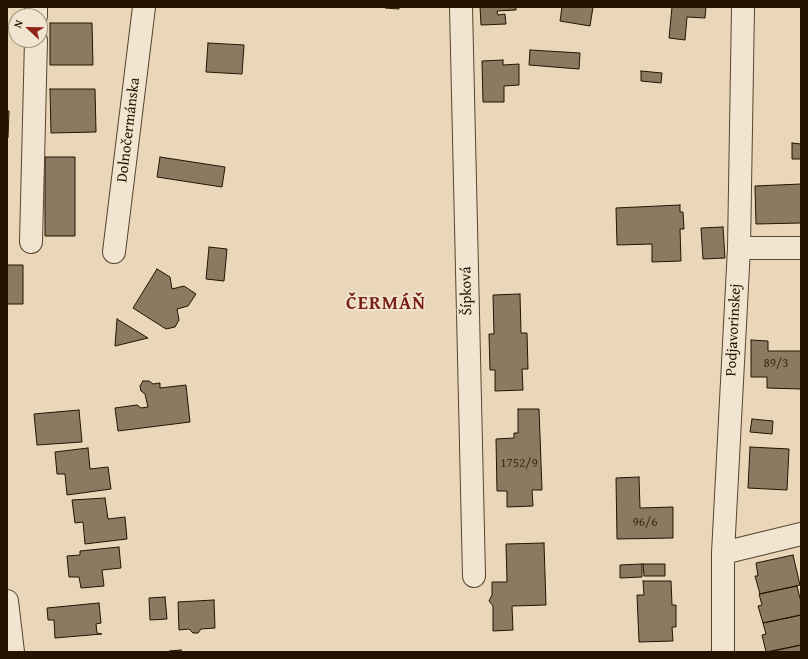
<!DOCTYPE html>
<meta charset="utf-8">
<style>
body{margin:0}
#map{position:relative;width:808px;height:659px;overflow:hidden;background:#ead7ba;font-family:"Gentium Book Plus",serif}
canvas{display:block}
.frame{position:absolute;inset:0;border:8px solid #241300;pointer-events:none}
.north{position:absolute;left:8px;top:8px;width:40px;height:40px;box-sizing:border-box;background:#f1e5d2;border:1px solid #9f917e;border-radius:50%;rotate:292deg;font-size:11px;font-weight:700;line-height:16px;text-align:center;color:#241300}
.north::after{content:'';display:block;margin:auto;width:14px;height:18px;background:#8f2418;clip-path:polygon(50% 0,100% 100%,50% 72%,0 100%)}
</style>
<div id="map">
<canvas width="808" height="659"></canvas>
<div class="frame"></div>
<div class="north">N</div>
</div>
<script>
const ctx = document.querySelector('canvas').getContext('2d');
ctx.lineJoin = 'round';
function paint(path, color) { ctx.fillStyle = color; ctx.fill(path, 'evenodd'); }
const toPath = rows => new Path2D(rows.map(r => 'M' + r).join(''));
function strokePath(path, color, width, dash) { ctx.strokeStyle = color; ctx.lineWidth = width; ctx.lineCap = dash ? 'butt' : 'round'; ctx.setLineDash(dash || []); ctx.stroke(path); }
function drawText(font, color, halo, rows, align = 'center') {
  ctx.font = font + ' "Gentium Book Plus",serif'; ctx.lineWidth = 3.5; ctx.setLineDash([]); ctx.textBaseline = 'middle'; ctx.strokeStyle = halo; ctx.fillStyle = color; for (const [text, x, y, turn = 0] of rows) {
    ctx.save(); ctx.translate(x, y); ctx.rotate((+turn || 0) * Math.PI / 180); ctx.textAlign = isNaN(turn) ? turn : align; if (halo) ctx.strokeText(text, 0, 0); ctx.fillText(text, 0, 0); ctx.restore();
  }
}
const building = toPath([
 [385,7,399,7,399,9,385,8,385,7],
 [480,7,516,7,516,10,497,11,498,15,505,14,506,24,481,25,480,7],
 [562,7,593,7,590,26,560,21,562,7],
 [672,7,706,7,705,18,687,17,685,40,669,38,672,7],
 [50,23,92,23,93,65,50,65,50,23],
 [208,43,244,45,242,74,206,72,208,43],
 [530,50,580,53,579,69,529,65,530,50],
 [503,60,503,65,519,64,519,85,504,86,504,102,483,102,482,61,503,60],
 [641,71,662,73,661,83,641,81,641,71],
 [50,89,95,89,96,132,51,133,50,89],
 [7,111,9,111,8,138,7,138,7,111],
 [792,143,801,144,801,159,792,159,792,143],
 [45,157,75,157,75,236,45,236,45,157],
 [160,157,225,167,222,187,157,177,160,157],
 [801,184,801,223,756,224,755,186,801,184],
 [680,205,680,212,683,212,684,229,680,229,681,261,652,262,652,244,617,245,616,208,680,205],
 [723,227,725,258,703,259,701,228,723,227],
 [209,247,227,249,224,281,206,279,209,247],
 [7,265,23,265,23,304,7,304,7,265],
 [157,269,170,277,172,289,184,286,196,294,188,306,177,309,179,320,175,327,166,329,133,308,157,269],
 [520,294,521,333,527,333,528,369,522,369,523,390,495,391,495,370,490,370,489,334,494,334,493,295,520,294],
 [117,319,148,338,115,346,117,319],
 [751,340,768,341,768,351,801,351,801,389,767,388,767,377,751,377,751,340],
 [143,381,149,381,153,384,160,383,160,388,186,385,190,422,118,431,115,408,137,405,141,408,148,407,145,394,141,391,140,386,143,381],
 [518,409,539,409,542,490,532,490,533,506,507,507,507,491,497,491,496,439,514,438,514,433,518,433,518,409],
 [79,410,82,442,37,445,34,414,79,410],
 [752,419,773,421,772,434,750,432,752,419],
 [750,447,789,449,787,490,748,488,750,447],
 [88,448,90,469,108,467,111,489,67,495,65,474,57,474,55,452,88,448],
 [639,477,640,508,673,507,673,538,617,539,616,478,639,477],
 [105,498,108,519,125,517,127,539,85,544,83,522,75,523,72,500,105,498],
 [544,543,546,605,512,606,513,630,493,631,493,606,489,601,492,595,492,582,507,582,506,544,544,543],
 [119,547,121,568,102,570,104,586,81,588,79,577,69,577,67,556,80,555,80,551,119,547],
 [793,555,800,585,760,594,755,576,758,576,756,563,793,555],
 [642,564,642,577,620,578,620,565,642,564],
 [643,564,665,564,665,576,644,576,643,564],
 [643,581,671,581,672,605,676,605,676,627,672,627,673,641,639,642,637,595,644,595,643,581],
 [797,586,801,602,801,615,763,623,758,606,762,605,759,594,797,586],
 [165,597,167,619,150,620,149,598,165,597],
 [214,600,215,628,201,629,198,633,193,633,189,629,179,630,178,602,214,600],
 [99,603,101,623,96,624,97,633,102,634,55,638,54,620,48,620,47,608,99,603],
 [801,615,801,645,766,652,762,635,766,634,763,623,801,615],
 [801,645,801,652,769,652,801,645],
 [181,650,181,652,169,652,169,651,181,650]
]);
const minor = toPath([
 [461,7,474,576],
 [36,16,36,7],
 [31,242,36,40],
 [739,248,801,248],
 [114,252,144,7],
 [723,553,801,534],
 [7,601,13,652],
 [723,652,723,553,739,248,743,7]
]);
const numberNames = [
 ["89/3",776,364],
 ["1752/9",519,464],
 ["96/6",645,523]
];
const streetNames = [
 ["Dolnočermánska",129,130,-83],
 ["Šípková",467,291,-91],
 ["Podjavorinskej",734,330,-87]
];
const districtNames = [
 ["ČERMÁŇ",386,304]
];
paint(building, '#8b7961');
strokePath(building, '#241300', 1);
strokePath(minor, '#56442e', 24);
strokePath(minor, '#f1e5d2', 22);
drawText('13px', '#3e2c18', null, numberNames);
drawText('15px', '#241300', '#f1e5d2', streetNames);
ctx.letterSpacing = '1px';
drawText('bold 19px', '#7a1f14', '#f1e5d2', districtNames);
ctx.letterSpacing = '0px';
</script>
